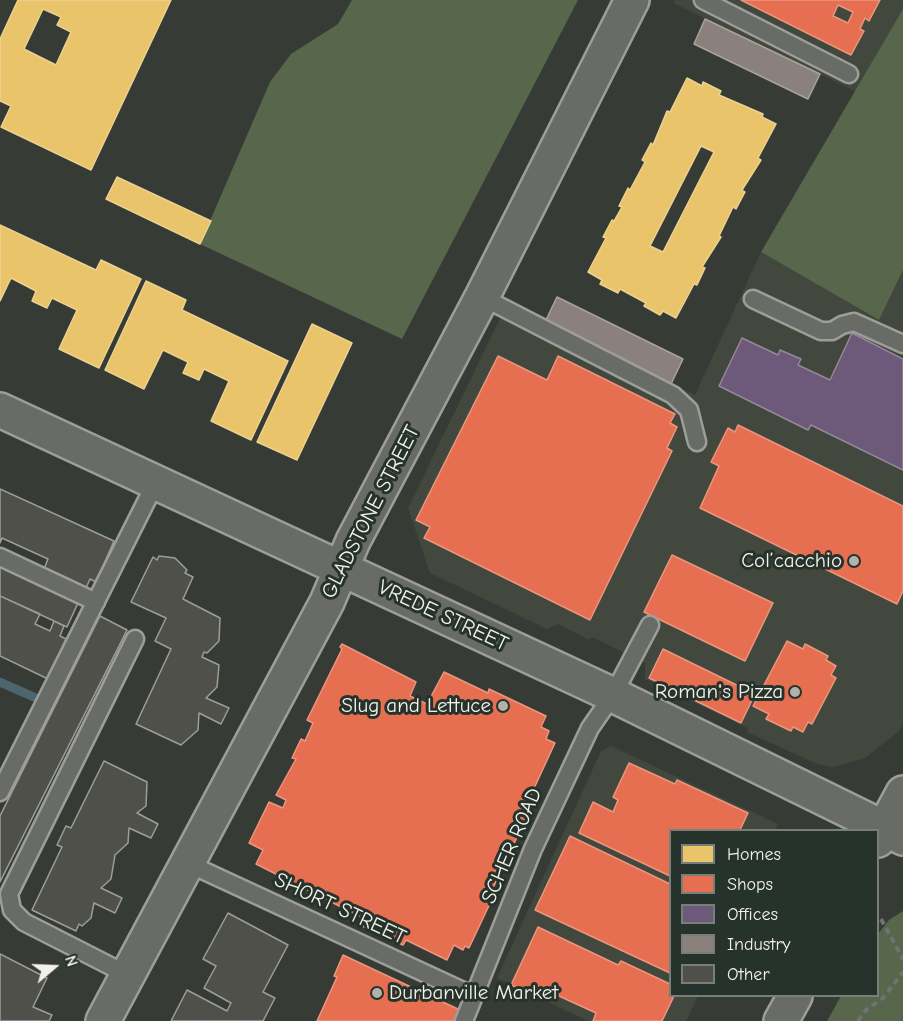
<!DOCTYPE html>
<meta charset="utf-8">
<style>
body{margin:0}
#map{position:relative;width:903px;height:1021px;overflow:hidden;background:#363b36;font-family:"Comic Neue",sans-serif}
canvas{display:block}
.legend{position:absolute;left:669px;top:829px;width:210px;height:168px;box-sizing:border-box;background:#26332d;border:2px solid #787f78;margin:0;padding:8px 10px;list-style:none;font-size:18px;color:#f4f1e8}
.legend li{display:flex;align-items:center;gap:12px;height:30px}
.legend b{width:30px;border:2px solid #787f78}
.north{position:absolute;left:24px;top:937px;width:60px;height:60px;-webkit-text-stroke:4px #26332d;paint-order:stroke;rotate:71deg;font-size:16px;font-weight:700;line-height:24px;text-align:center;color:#f4f1e8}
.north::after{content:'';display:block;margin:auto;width:21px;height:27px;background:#f4f1e8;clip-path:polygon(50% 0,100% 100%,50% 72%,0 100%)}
</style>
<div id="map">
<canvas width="903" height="1021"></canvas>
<ul class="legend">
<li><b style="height:16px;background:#e9c46a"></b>Homes</li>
<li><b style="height:16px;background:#e76f51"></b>Shops</li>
<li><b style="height:16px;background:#6d597a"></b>Offices</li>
<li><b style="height:16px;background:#8a817c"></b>Industry</li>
<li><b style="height:16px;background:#4f504a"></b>Other</li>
</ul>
<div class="north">N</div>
</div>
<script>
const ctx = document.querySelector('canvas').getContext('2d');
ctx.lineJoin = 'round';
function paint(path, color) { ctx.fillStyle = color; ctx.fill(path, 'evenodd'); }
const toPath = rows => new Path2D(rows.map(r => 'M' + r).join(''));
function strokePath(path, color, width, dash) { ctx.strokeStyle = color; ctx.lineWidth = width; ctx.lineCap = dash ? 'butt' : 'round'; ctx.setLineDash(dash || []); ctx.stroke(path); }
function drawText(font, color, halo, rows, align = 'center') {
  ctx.font = font + ' "Comic Neue",sans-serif'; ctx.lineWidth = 6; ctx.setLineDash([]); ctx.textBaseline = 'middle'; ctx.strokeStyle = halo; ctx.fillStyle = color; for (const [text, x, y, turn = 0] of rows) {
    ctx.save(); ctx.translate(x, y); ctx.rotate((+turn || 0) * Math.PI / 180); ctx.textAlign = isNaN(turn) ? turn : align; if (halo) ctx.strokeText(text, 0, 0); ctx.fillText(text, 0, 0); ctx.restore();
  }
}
const built = toPath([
 [675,0,903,0,903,9,857,92,673,3],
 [761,252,879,320,903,270,903,724,899,731,865,758,834,767,817,764,747,732,748,728,645,679,645,663,592,637,589,640,558,624,547,629,430,573,408,508,507,304,695,395],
 [611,746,778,824,775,830,670,830,670,996,698,996,686,1021,588,1021,497,978,601,751]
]);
const green = toPath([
 [352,0,578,0,402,339,200,244,270,82,291,54,338,24],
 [903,9,903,270,879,320,761,252],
 [903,911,903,1021,827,1021,841,996,878,996,878,934,889,920]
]);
const homes = toPath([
 [18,0,171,0,91,170,1,127,11,106,0,101,0,39,18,0],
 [43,9,61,17,57,25,71,32,56,65,24,49,43,9],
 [687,78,702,86,703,82,721,91,719,95,763,114,762,117,776,124,758,158,761,160,742,190,745,192,736,209,733,207,719,236,721,237,702,267,705,268,697,285,694,284,676,318,663,311,660,315,644,306,646,303,620,289,618,293,600,284,602,280,588,272,606,238,603,237,612,220,614,221,622,207,619,206,628,188,630,190,645,162,642,160,651,143,653,145,667,111,670,112,687,78],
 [701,146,714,152,663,252,650,246,701,146],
 [117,177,211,221,200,244,106,199,117,177],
 [0,225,96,270,101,260,141,279,99,368,59,349,77,310,52,298,47,308,32,301,36,291,11,278,0,301,0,225],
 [146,281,186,300,182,310,288,361,251,440,211,421,229,381,204,369,199,380,183,373,188,362,163,350,144,389,105,370,146,281],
 [312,324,352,343,297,460,257,442,312,324]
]);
const shops = toPath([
 [741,0,880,0,869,21,865,18,860,29,864,31,851,55,741,0],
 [838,5,853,12,848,23,833,16,838,5],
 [498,356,547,380,558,356,675,414,670,423,677,427,667,448,672,451,590,620,424,538,430,527,416,520,498,356],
 [738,425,903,506,903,591,897,604,700,508,719,466,711,462,728,428,735,432,738,425],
 [672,555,773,603,745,661,644,612,672,555],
 [787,641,803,649,805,644,828,656,826,660,836,666,831,675,836,678,812,724,808,722,803,732,793,727,791,731,766,719,769,714,753,706,787,641],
 [342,644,416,682,410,696,427,704,444,672,488,693,489,689,546,716,541,727,549,731,546,739,555,743,524,810,529,812,492,890,487,887,485,891,494,895,469,948,465,946,463,950,454,945,447,960,406,940,403,945,362,926,365,919,256,864,263,850,249,843,269,802,283,808,286,800,276,795,296,759,292,758,301,739,305,741,313,723,307,720,342,649,340,647,342,644],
 [663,649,755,694,741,723,649,678,663,649],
 [629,763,675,784,677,780,748,813,740,830,670,830,670,876,579,833,593,802,613,812,618,800,613,797,629,763],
 [570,836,670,884,670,973,535,910,570,836],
 [538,927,618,965,621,961,670,984,670,996,674,996,662,1021,593,1021,596,1013,535,985,531,994,511,985,538,927],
 [343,955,460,1010,455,1021,317,1021,337,977,334,976,343,955]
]);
const offices = toPath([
 [852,333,903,359,903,470,811,425,808,430,719,386,742,338,778,355,780,350,801,359,798,365,830,380,852,333]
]);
const industry = toPath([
 [705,19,820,74,808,99,694,44,705,19],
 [557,297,683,359,671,384,545,322,557,297]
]);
const stream = toPath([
 [0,682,36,698]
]);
const building = toPath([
 [0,489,114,541,96,582,90,579,86,588,44,569,48,559,2,538,0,543,0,489],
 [159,556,175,558,187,570,185,573,193,577,183,599,220,618,219,641,207,653,204,652,202,657,219,665,217,687,206,698,229,708,221,724,199,713,198,730,181,745,136,724,171,649,155,641,166,618,131,602,153,557,157,560,159,556],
 [0,567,78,603,67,627,0,596,0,567],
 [0,596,40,614,35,624,50,631,54,621,64,626,60,636,66,639,48,679,0,656,0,596],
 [100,616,127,630,0,882,0,816,100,616],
 [104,761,147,782,146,806,137,813,158,824,151,838,129,828,128,843,115,855,111,879,101,888,122,898,115,913,94,903,91,918,82,926,79,924,76,931,32,910,62,847,57,845,66,826,71,828,104,761],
 [228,913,288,945,263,992,275,998,263,1021,171,1021,187,990,227,1011,231,1003,204,988,216,966,203,959,228,913],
 [0,954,47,978,33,1007,52,1015,49,1021,0,1021,0,954]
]);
const path = toPath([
 [881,919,903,959],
 [858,1021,866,1010,883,998,903,972]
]);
const service = toPath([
 [703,0,849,74],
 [482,297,673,395,689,410,697,442],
 [753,299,821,331,832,331,842,325,854,322,903,344],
 [0,557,96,602],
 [0,792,156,482],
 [187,863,474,996],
 [128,975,24,922,12,910,9,894,135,639],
 [464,1021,533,849,590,728,613,695,650,625]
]);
const minor = toPath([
 [0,410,613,695,884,828],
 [103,1021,327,602,353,541,482,297,632,0]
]);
const secondary = toPath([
 [884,828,903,793]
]);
const primary = toPath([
 [878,840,884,828,903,838],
 [781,1021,795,996]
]);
const markers = [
 [854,561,6,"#b2b1aa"],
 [795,692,6,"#b2b1aa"],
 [503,706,6,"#b2b1aa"],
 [377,993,6,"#b2b1aa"]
];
const streetNames = [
 ["GLADSTONE STREET",371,512,-63],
 ["VREDE STREET",443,616,25],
 ["SCHER ROAD",512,846,-67],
 ["SHORT STREET",340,909,25]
];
const poiNames = [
 ["Col’cacchio",842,561],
 ["Roman's Pizza",783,692],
 ["Slug and Lettuce",491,706],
 ["Durbanville Market",389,993,"left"]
];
paint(built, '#42483d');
paint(green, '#58664c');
paint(homes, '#e9c46a');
strokePath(homes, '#ecd290', 1.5);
paint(shops, '#e76f51');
strokePath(shops, '#eb967e', 1.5);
paint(offices, '#6d597a');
strokePath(offices, '#96879b', 1.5);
paint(industry, '#8a817c');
strokePath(industry, '#aaa39c', 1.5);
strokePath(stream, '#4d666e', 9);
paint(building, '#4f504a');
strokePath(building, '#9c9e9a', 1.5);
strokePath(service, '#9c9e9a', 21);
strokePath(minor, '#9c9e9a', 38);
strokePath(secondary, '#9c9e9a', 38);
strokePath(primary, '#9c9e9a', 38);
strokePath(path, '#707370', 4, [6, 4.5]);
strokePath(service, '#686b66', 16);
strokePath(minor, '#686b66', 33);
strokePath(secondary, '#686b66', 33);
strokePath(primary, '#686b66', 33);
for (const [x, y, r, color] of markers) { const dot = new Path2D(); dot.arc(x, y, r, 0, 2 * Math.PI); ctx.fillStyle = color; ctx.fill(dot); strokePath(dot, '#26332d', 2); }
drawText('21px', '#f4f1e8', '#26332d', streetNames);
drawText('21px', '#f4f1e8', '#26332d', poiNames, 'right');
</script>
